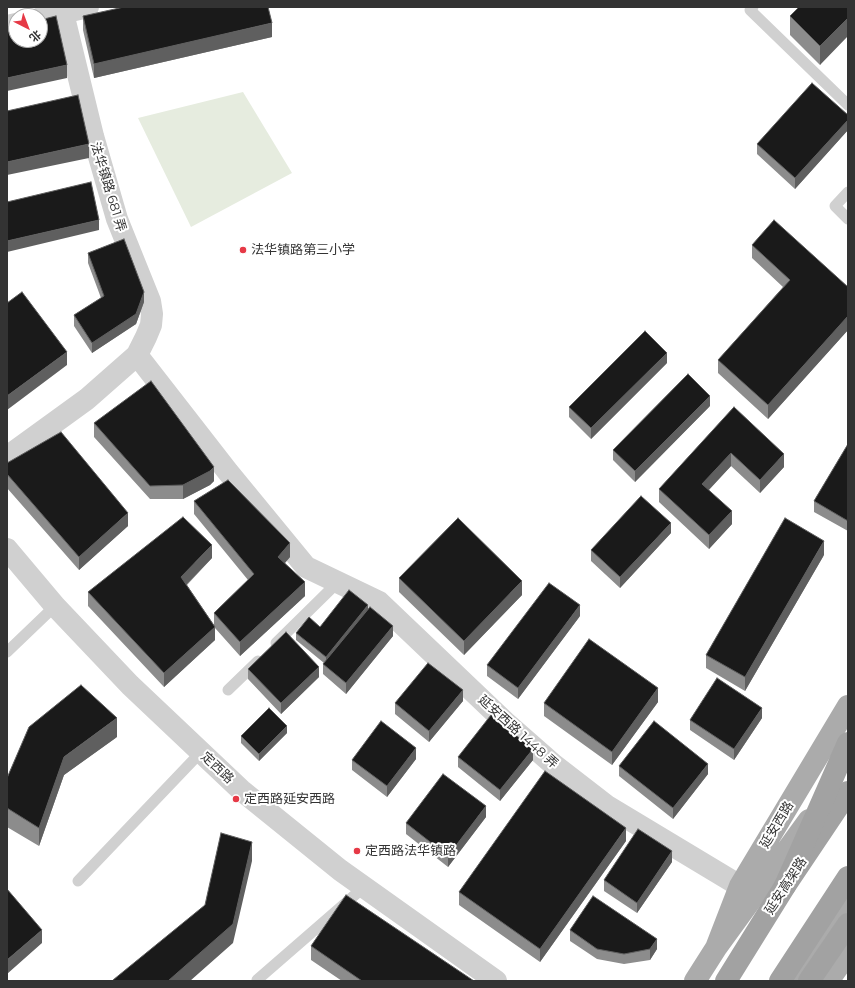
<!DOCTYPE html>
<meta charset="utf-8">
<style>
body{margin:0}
#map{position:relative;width:855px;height:988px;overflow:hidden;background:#fff;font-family:Montserrat,"Noto Sans SC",sans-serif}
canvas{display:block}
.frame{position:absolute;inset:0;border:8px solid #333;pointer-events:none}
.north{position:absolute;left:8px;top:8px;width:40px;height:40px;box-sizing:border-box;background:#fff;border:1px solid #adadad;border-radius:50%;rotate:138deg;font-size:11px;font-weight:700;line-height:16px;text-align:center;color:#333}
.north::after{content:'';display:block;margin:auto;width:14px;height:18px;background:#e63946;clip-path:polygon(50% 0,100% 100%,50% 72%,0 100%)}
</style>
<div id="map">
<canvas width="855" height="988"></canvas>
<div class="frame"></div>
<div class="north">北</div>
</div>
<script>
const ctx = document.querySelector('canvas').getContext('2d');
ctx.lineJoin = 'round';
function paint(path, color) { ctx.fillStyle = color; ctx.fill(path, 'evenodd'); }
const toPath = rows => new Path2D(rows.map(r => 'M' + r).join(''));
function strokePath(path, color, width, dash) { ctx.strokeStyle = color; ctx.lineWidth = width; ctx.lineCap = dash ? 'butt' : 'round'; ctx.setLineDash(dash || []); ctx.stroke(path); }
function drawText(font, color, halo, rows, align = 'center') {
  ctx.font = font + ' Montserrat,"Noto Sans SC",sans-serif'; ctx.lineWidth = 4; ctx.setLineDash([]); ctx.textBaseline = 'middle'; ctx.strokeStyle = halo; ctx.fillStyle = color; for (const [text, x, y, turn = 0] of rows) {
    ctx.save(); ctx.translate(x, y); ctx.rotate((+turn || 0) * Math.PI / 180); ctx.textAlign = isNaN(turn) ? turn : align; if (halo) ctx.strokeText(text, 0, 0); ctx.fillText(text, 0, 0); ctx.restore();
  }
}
const green = toPath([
 [243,92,292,173,191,227,138,118]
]);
const service = toPath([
 [753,7,750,10,848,105],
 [848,192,835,206,848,219],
 [276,643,338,582],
 [7,652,55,606],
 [228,690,258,661],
 [78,881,201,752],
 [257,980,364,887]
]);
const minor = toPath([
 [137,355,228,472,306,567,379,602,505,722,554,765,607,806,740,886],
 [7,457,87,399,137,355,146,337,151,325,152,314,150,301,117,219,93,136,63,13]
]);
const tertiary = toPath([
 [40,18,88,7],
 [7,26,16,24],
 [7,549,55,606,130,685,241,790,340,870,496,981]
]);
const primary = toPath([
 [716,948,740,886,848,706],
 [695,981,716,948,809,820],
 [793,981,848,899],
 [828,981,848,953]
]);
const trunk = toPath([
 [726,981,785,886,848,792],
 [780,981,848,877],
 [809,981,848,924]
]);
const trunkBridge = toPath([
 [785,886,848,743]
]);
const wall = toPath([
 [848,7,820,65,790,35,790,16],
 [83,16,272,37,94,78,83,30],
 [848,115,848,130,795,189,757,154,757,144],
 [752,245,848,287,848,330,768,419,718,373,718,360,783,287,752,258],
 [88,253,144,302,136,324,92,353,74,326,74,315,101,298,88,263],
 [667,363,591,439,569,417,569,407],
 [710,406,635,482,613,460,613,450],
 [734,407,784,467,760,493,731,466,709,490,732,524,709,549,659,502,659,489],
 [94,423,214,481,210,485,183,499,150,499,94,437],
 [848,444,848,531,814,512,814,501],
 [7,463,128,526,79,570,7,488],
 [194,501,290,557,285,563,305,596,240,656,215,628,215,640,164,687,88,606,88,592,212,558,187,585,214,625,214,613,248,580,194,514],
 [671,533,620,588,591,561,591,550],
 [824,555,745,691,706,668,706,655],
 [399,578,522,595,464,655,399,592],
 [368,609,393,636,346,694,323,674,323,664,324,663,296,640,296,633,320,627],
 [580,616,518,699,487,676,487,665],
 [248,669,319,677,281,714,248,679],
 [463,701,429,742,395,714,395,703],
 [658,702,612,765,544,716,544,703],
 [762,718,734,760,690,730,690,720],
 [287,733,259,761,241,743,241,736],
 [117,737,64,775,39,846,7,827,7,778],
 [458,757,533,760,500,801,458,767],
 [416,759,387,797,352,770,352,760],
 [619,766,708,774,673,819,619,776],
 [486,817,448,867,406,834,406,823],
 [626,841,540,962,459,905,459,892],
 [672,862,637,913,604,891,604,880],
 [570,930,657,949,650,960,624,964,597,959,570,941],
 [311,946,474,981,342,981,311,960]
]);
const shadedWall = toPath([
 [848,18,848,36,820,65,820,46],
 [272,23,272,37,94,78,94,64],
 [67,65,67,78,7,91,7,78],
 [848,120,848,130,795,189,795,178],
 [89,144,89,158,7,175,7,162],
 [99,220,99,230,7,252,7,241],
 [144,292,144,302,136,324,92,353,92,343],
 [848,316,848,330,768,419,768,405],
 [67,352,67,365,7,410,7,396],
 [667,353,667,363,591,439,591,428],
 [710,396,710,406,635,482,635,471],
 [731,453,731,466,702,497,702,484],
 [784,454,784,467,760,493,760,480],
 [214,467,214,481,210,485,183,499,183,485],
 [732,511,732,524,709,549,709,535],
 [128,513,128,526,79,570,79,557],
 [671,523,671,533,620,588,620,577],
 [824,541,824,555,745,691,745,677],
 [290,543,290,557,278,571,278,557],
 [212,545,212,558,181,590,181,577],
 [522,581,522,595,464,655,464,641],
 [305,582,305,596,240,656,240,642],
 [368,605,368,612,326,664,326,657],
 [580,605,580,616,518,699,518,688],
 [393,626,393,636,346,694,346,683],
 [215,627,215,640,164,687,164,673],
 [319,667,319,677,281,714,281,703],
 [658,688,658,702,612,765,612,752],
 [463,690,463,701,429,742,429,731],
 [762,708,762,718,734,760,734,749],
 [117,718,117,737,64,775,39,846,39,828,64,757],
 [287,726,287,733,259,761,259,754],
 [416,748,416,759,387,797,387,786],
 [533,749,533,760,500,801,500,790],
 [708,764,708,774,673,819,673,808],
 [486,806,486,817,448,867,448,856],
 [626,828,626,841,540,962,540,949],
 [252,842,252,861,233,943,190,981,168,981],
 [672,851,672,862,637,913,637,903],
 [42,930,42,943,7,974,7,960],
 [657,939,657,949,650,960,650,949]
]);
const building = toPath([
 [124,7,268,7,272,23,94,64,83,16,124,7],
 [799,7,848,7,848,18,820,46,790,16,799,7],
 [56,16,67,65,7,78,7,27,16,25,16,40,40,40,40,20,56,16],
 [812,83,848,115,848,120,795,178,757,144,812,83],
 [78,95,89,144,7,162,7,111,78,95],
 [91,182,99,220,7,241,7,202,91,182],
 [774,220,848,287,848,316,768,405,718,360,790,280,752,245,774,220],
 [124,239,144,292,136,314,92,343,74,315,104,296,88,253,124,239],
 [22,292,67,352,7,396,7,303,22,292],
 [645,331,667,353,591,428,569,407,645,331],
 [688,374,710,396,635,471,613,450,688,374],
 [151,381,214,467,210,471,183,485,150,486,94,423,151,381],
 [734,407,784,454,760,480,731,453,702,484,732,511,709,535,659,489,734,407],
 [61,432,128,513,79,557,7,474,7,463,61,432],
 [848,444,848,521,814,501,848,444],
 [228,480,290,543,278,557,305,582,240,642,214,613,254,574,194,501,228,480],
 [641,496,671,523,620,577,591,550,641,496],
 [183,517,212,545,181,577,215,627,164,673,88,592,183,517],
 [458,518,522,581,464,641,399,578,458,518],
 [785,518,824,541,745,677,706,655,785,518],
 [549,583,580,605,518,688,487,665,549,583],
 [349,590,368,605,326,657,296,633,309,617,320,627,349,590],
 [370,607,393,626,346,683,323,664,370,607],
 [286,632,319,667,281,703,248,669,286,632],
 [589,639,658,688,612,752,544,703,589,639],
 [428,663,463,690,429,731,395,703,428,663],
 [717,678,762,708,734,749,690,720,717,678],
 [81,685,117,718,64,757,39,828,7,808,7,778,29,727,81,685],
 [269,708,287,726,259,754,241,736,269,708],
 [491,715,533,749,500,790,458,757,491,715],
 [381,721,416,748,387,786,352,760,381,721],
 [654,721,708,764,673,808,619,766,654,721],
 [545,771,626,828,540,949,459,892,545,771],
 [443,774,486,806,448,856,406,823,443,774],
 [638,829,672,851,637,903,604,880,638,829],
 [221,833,252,842,233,924,168,981,114,981,113,980,205,905,221,833],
 [7,889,42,930,7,960,7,889],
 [346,895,474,981,362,981,311,946,346,895],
 [593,896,657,939,650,949,624,954,597,949,570,930,593,896]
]);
const markers = [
 [243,250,4,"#e63946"],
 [236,799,4,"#e63946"],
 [357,851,4,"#e63946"]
];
const streetNames = [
 ["法华镇路 681 弄",108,187,73],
 ["延安西路 1448 弄",518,732,42],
 ["定西路",217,768,43],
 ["延安西路",777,825,-59],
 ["延安高架路",786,886,-57]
];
const poiNames = [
 ["法华镇路第三小学",251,250],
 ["定西路延安西路",244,799],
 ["定西路法华镇路",365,851]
];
paint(green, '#e6ecdf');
strokePath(service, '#d0d0d0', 11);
strokePath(minor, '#d0d0d0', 22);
strokePath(tertiary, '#d0d0d0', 22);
strokePath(primary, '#ababab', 22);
strokePath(trunk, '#a2a2a2', 22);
strokePath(trunkBridge, '#a2a2a2', 22);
paint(wall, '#8c8c8c');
paint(shadedWall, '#5f5f5f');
paint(building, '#1a1a1a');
strokePath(building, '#5f5f5f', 1);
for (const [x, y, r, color] of markers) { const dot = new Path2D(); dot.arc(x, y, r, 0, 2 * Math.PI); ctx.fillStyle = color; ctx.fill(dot); strokePath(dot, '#fff', 1.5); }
drawText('13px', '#333', '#fff', streetNames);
drawText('13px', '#333', '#fff', poiNames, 'left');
</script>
